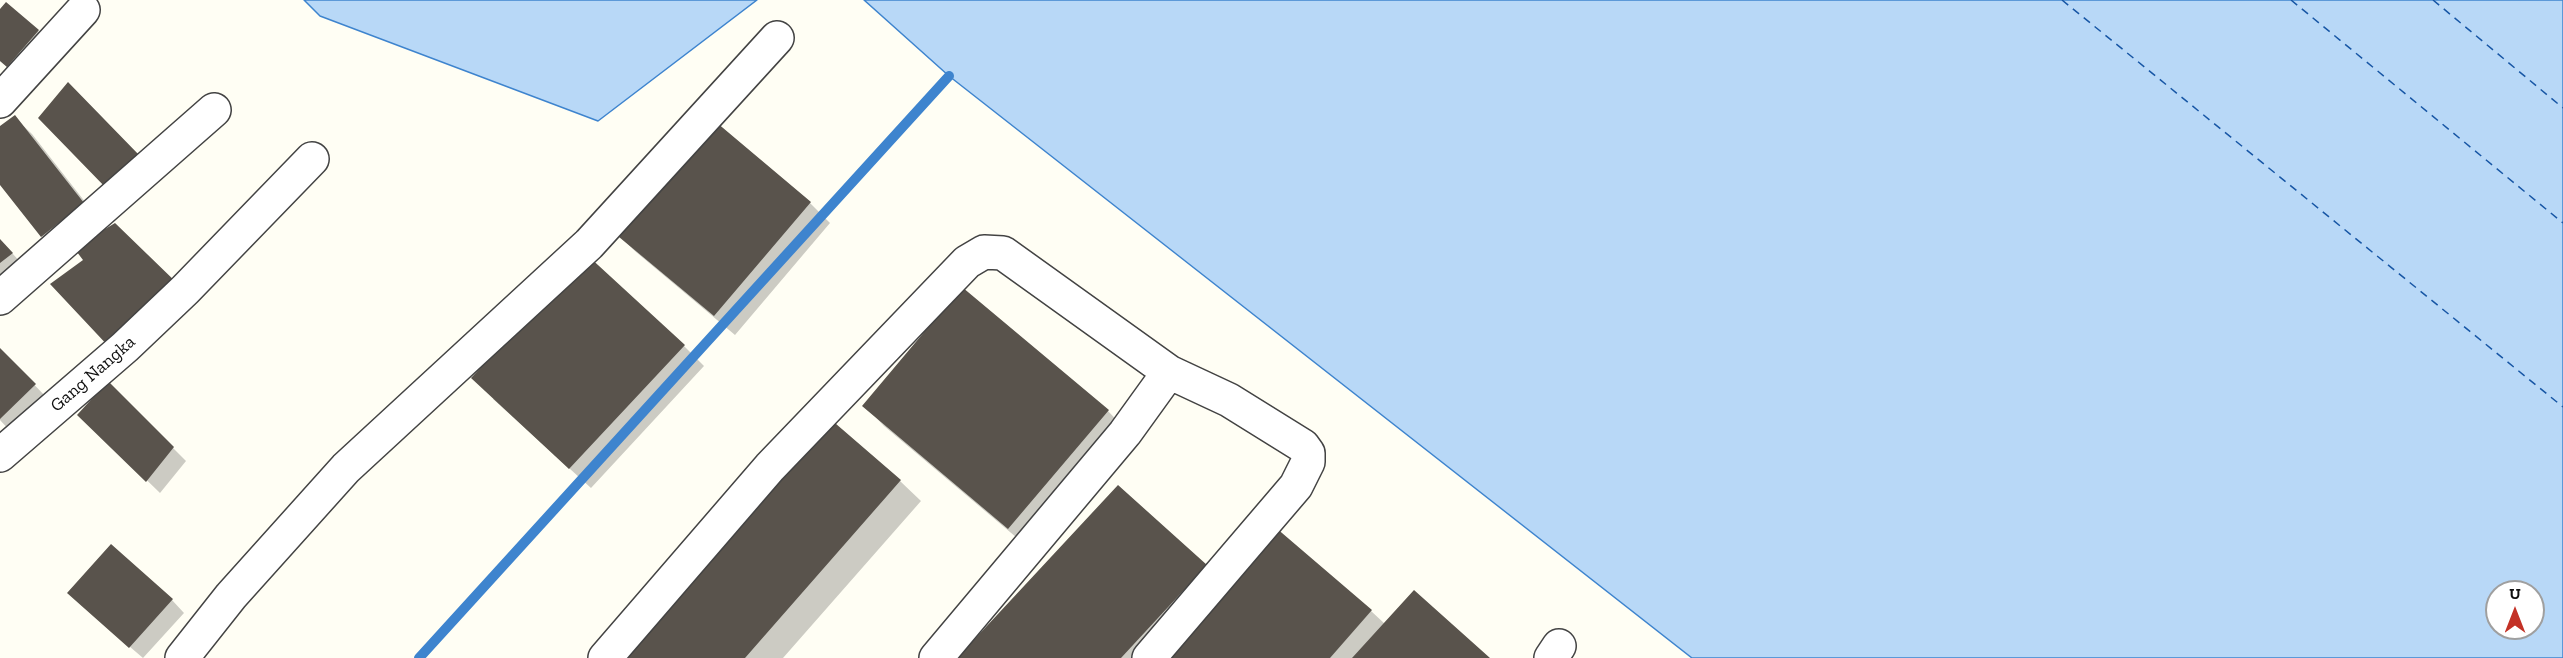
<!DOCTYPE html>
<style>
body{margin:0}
#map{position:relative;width:2563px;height:658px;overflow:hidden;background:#fffef4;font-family:"Zilla Slab",serif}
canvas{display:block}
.north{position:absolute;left:2485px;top:580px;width:60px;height:60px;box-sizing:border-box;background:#fff;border:2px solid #9f9f9f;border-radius:50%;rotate:0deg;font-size:16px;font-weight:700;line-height:24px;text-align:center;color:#101010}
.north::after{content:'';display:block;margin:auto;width:21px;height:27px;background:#c33126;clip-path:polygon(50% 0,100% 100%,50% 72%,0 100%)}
</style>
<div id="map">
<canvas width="2563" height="658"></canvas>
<div class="north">U</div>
</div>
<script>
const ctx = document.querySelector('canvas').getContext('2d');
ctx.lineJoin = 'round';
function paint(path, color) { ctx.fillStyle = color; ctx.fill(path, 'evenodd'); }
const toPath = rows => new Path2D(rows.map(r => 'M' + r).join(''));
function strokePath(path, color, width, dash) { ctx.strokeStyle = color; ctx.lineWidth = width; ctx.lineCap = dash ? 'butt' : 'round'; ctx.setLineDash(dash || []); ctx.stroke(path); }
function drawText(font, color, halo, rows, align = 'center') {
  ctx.font = font + ' "Zilla Slab",serif'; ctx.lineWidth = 6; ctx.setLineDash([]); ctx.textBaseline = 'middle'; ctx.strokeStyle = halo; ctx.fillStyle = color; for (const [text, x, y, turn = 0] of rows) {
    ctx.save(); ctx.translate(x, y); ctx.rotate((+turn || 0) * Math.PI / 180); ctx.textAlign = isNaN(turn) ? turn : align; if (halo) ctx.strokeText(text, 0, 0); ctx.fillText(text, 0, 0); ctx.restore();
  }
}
const water = toPath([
 [304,0,757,0,598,121,320,16,304,0],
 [864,0,2563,0,2563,658,1692,658,949,76,864,0],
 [2497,592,2533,592,2533,628,2497,628,2497,592]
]);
const shadow = toPath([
 [0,11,38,31,50,43,20,78,0,61],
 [14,117,32,134,100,221,59,253,42,236,0,183,0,128],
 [810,203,830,223,735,335,636,252,615,232],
 [0,240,24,266,0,285],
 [962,289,1108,411,1128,432,1029,548,884,426,864,405],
 [684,346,704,366,591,488,493,399],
 [0,349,47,398,11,432,0,420],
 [108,383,186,461,160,493,92,427],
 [900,481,921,501,783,658,618,658],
 [1206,567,1371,611,1385,624,1487,658,959,658],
 [172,600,184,613,143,658,81,605]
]);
const stream = toPath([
 [419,658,949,76]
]);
const ferry = toPath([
 [2062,0,2563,407],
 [2291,0,2563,223],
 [2433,0,2563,108]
]);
const building = toPath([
 [6,2,39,30,7,67,0,61,0,9],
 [68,82,140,156,108,190,38,118],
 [15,115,84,203,41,237,0,185,0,126],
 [710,117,811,202,714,316,613,232],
 [115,223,179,285,111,349,50,284,83,260,74,248],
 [0,239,13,253,0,263],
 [586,254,685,345,569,469,471,378],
 [962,287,1109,410,1008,529,862,406],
 [0,348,36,384,0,419],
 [108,381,174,447,146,482,77,415],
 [828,417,901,480,745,658,616,658],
 [1118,485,1207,565,1121,658,957,658],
 [1275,527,1372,610,1330,658,1161,658],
 [111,544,173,599,129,648,67,593],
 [1414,590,1490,658,1352,658]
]);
const minor = toPath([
 [0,101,83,10],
 [0,298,214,110],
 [0,455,125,347,185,290,312,159],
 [182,658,231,596,346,468,589,244,777,38],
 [605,658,770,467,967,262,984,252,1003,253,1169,372],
 [936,658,1125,433,1169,372,1229,400,1303,446,1308,453,1308,462,1296,486,1149,658],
 [1551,658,1559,646]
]);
const streetNames = [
 ["Gang Nangka",93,374,-41]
];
paint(water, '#b8d8f7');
strokePath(water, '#3e84ce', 1.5);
paint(shadow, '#0003');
strokePath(stream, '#3e84ce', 10);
strokePath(ferry, '#1756a5', 1.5, [8, 6]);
paint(building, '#59534c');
strokePath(minor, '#434343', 36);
strokePath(minor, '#fff', 33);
drawText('18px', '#101010', '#fff', streetNames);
</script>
